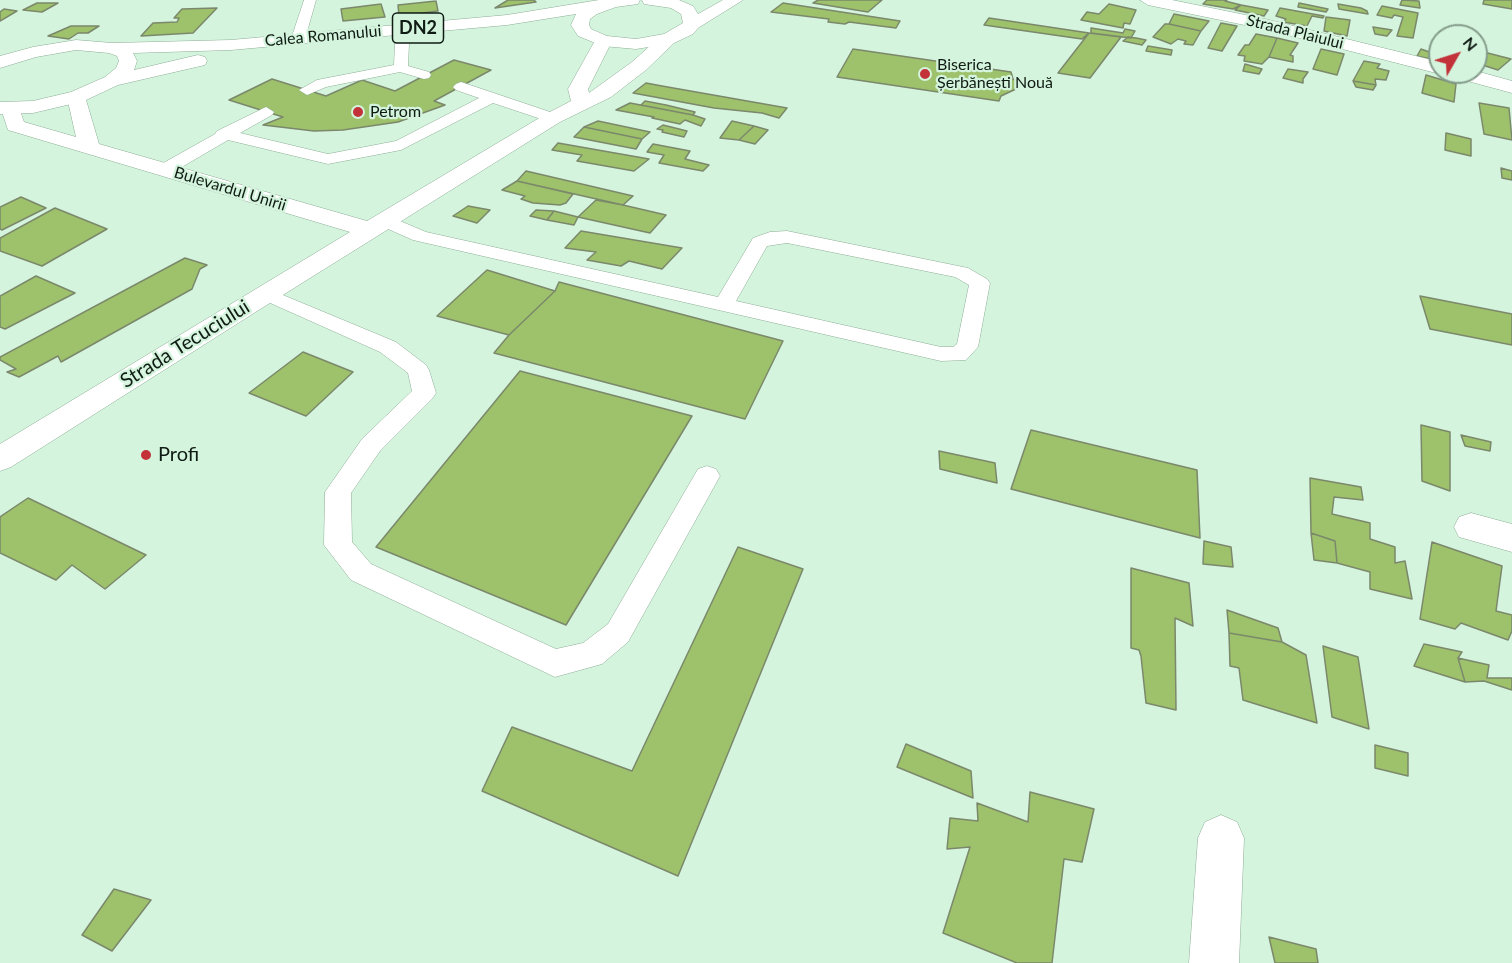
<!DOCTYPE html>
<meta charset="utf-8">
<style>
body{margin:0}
#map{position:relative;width:1512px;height:963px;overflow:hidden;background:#d4f4dd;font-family:Lato,sans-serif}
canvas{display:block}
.north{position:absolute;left:1428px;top:24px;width:60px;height:60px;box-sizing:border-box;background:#d4f4dd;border:2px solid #859d8c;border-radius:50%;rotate:51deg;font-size:16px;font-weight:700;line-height:24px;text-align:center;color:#0f1b13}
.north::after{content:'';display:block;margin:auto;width:21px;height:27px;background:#c23238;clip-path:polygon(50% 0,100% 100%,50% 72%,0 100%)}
</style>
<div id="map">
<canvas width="1512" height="963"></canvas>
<div class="north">N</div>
</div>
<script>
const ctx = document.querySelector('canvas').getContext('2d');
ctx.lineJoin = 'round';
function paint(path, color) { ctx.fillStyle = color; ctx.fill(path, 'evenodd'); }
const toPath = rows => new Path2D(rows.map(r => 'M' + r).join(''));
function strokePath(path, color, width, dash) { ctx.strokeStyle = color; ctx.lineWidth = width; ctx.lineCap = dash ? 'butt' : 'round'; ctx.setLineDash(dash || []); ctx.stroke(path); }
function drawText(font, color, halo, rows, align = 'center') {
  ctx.font = font + ' Lato,sans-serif'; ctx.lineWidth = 4.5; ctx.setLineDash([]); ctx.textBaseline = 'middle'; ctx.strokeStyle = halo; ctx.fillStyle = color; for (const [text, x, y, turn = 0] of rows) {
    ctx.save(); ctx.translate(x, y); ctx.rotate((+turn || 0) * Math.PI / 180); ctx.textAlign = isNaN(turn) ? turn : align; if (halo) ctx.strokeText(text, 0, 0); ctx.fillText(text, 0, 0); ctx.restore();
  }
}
const building = toPath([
 [508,0,534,0,536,2,495,8,508,0],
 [818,0,882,0,868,12,813,3,818,0],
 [1207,0,1227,0,1225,1,1241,5,1233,9,1203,4,1207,0],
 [1402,0,1419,1,1420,8,1400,5,1402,0],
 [1484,0,1512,0,1512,9,1483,4,1484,0],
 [436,1,438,11,399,16,398,5,436,1],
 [37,3,58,3,42,12,23,10,37,3],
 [783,3,900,21,896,28,849,22,845,24,828,22,829,19,771,12,783,3],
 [1299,3,1328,9,1326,12,1298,7,1299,3],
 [381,4,385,17,343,21,341,9,381,4],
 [1109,4,1136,10,1130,24,1124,23,1123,28,1081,20,1087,12,1099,14,1109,4],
 [1338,4,1361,8,1367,11,1368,14,1339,9,1338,4],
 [1241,5,1268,10,1264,16,1235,10,1241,5],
 [1382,6,1418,13,1413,38,1397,36,1403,17,1394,15,1392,18,1377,15,1382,6],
 [217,8,193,33,141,36,153,23,177,22,179,18,174,18,182,9,217,8],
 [1280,8,1324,16,1323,18,1312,16,1307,26,1283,22,1286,19,1276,16,1280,8],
 [4,9,17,11,0,21,0,12,4,9],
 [1174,14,1209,21,1201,31,1169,24,1174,14],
 [1326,17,1350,20,1347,36,1324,31,1326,17],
 [989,18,1089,33,1082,39,984,25,989,18],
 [1221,23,1237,26,1222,51,1208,48,1221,23],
 [1165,24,1169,24,1201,31,1193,45,1184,44,1186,41,1178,39,1171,44,1153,37,1165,24],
 [71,26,99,26,88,33,78,33,69,39,48,36,71,26],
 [1373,27,1392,30,1387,36,1375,34,1373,27],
 [1091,28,1123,33,1125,29,1135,31,1131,38,1091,33,1091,28],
 [1089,33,1121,37,1090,78,1058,73,1089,33],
 [1256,34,1277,38,1269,57,1262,64,1244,61,1245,56,1238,55,1245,45,1249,45,1256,34],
 [1128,37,1136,38,1146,40,1142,45,1123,41,1128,37],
 [1277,38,1298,43,1290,55,1293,56,1293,62,1269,57,1277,38],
 [1148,46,1172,50,1171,55,1146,51,1148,46],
 [853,49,1011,72,1013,79,1019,83,1018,88,1001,96,999,101,837,77,853,49],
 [1321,49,1344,54,1337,75,1313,69,1321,49],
 [1421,49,1432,53,1435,60,1417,56,1421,49],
 [1476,50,1511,59,1498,70,1476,63,1476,50],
 [454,60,491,70,434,101,445,105,398,122,343,130,314,131,263,125,283,117,229,100,272,79,326,96,362,80,395,91,454,60],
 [1364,61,1380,64,1377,68,1389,71,1386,80,1375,79,1376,85,1353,81,1364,61],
 [1245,64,1262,69,1259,74,1243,71,1245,64],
 [1288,69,1308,72,1303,79,1303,83,1283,78,1288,69],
 [1426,75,1456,84,1454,102,1422,93,1426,75],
 [1353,81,1376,85,1373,90,1356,87,1353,81],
 [646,83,662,86,787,108,779,118,762,113,714,108,633,93,646,83],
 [645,101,666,105,695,112,693,115,641,105,645,101],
 [630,103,693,115,705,119,701,126,685,120,680,124,652,118,654,117,616,110,630,103],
 [1479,103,1509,108,1512,140,1484,134,1479,103],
 [598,121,650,132,642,139,584,127,598,121],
 [732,121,754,126,739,140,720,138,732,121],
 [663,125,687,131,684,137,662,132,663,130,657,129,663,125],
 [754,126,768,130,755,144,739,140,754,126],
 [584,127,642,139,636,149,574,137,584,127],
 [1446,133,1471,139,1471,156,1445,150,1446,133],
 [558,143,649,159,634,171,577,161,582,155,552,150,558,143],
 [653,144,690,151,685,159,709,165,703,171,659,163,664,155,647,152,653,144],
 [1501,168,1512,171,1512,180,1502,178,1501,168],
 [526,171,633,196,623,205,517,181,526,171],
 [517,181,573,194,566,203,560,205,533,203,521,199,525,196,502,190,517,181],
 [21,197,46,208,2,230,0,229,0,207,21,197],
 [596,200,623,205,666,215,650,233,578,217,596,200],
 [468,206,490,210,477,223,453,216,468,206],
 [55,208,107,229,42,266,0,251,0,238,55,208],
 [536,210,554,211,547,220,530,216,536,210],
 [554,211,578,217,574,225,547,220,554,211],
 [581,231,682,248,662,269,629,261,621,266,587,260,596,252,565,248,581,231],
 [185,258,207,265,200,269,192,289,61,362,58,356,19,377,7,372,16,369,0,360,0,357,185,258],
 [487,270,555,291,509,335,437,316,487,270],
 [36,276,75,293,5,329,0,327,0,296,36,276],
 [559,282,783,341,745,419,494,353,509,335,555,291,559,282],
 [1420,296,1512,314,1512,345,1430,329,1420,296],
 [303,352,353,372,306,416,249,393,303,352],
 [520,371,692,416,566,625,376,547,520,371],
 [1421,425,1450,432,1450,491,1422,481,1421,425],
 [1031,430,1197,470,1200,538,1011,489,1031,430],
 [1461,435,1491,442,1490,451,1465,446,1461,435],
 [939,451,995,463,997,483,940,469,939,451],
 [1310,478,1361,487,1363,500,1334,497,1332,514,1370,523,1370,539,1395,547,1395,563,1405,561,1412,599,1370,589,1370,572,1337,563,1335,541,1311,533,1310,478],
 [28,498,146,555,105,589,72,565,56,580,0,553,0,517,28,498],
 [1311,533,1335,541,1337,563,1314,560,1311,533],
 [1204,541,1231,547,1233,567,1203,564,1204,541],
 [1432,542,1502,566,1496,611,1512,615,1512,631,1508,640,1461,623,1455,629,1420,619,1432,542],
 [738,547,803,569,678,876,482,791,512,727,632,771,738,547],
 [1131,568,1189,583,1193,626,1175,618,1176,710,1146,703,1141,656,1139,650,1131,648,1131,568],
 [1227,610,1278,628,1282,642,1229,633,1227,610],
 [1229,633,1282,642,1306,655,1317,723,1243,700,1239,668,1230,666,1229,633],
 [1424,644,1462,652,1458,658,1465,682,1414,666,1424,644],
 [1323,646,1358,657,1369,729,1332,717,1323,646],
 [1458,658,1489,665,1487,678,1512,678,1512,690,1484,681,1465,682,1458,658],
 [906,744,971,771,973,798,897,767,906,744],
 [1375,745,1408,753,1408,776,1375,768,1375,745],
 [1030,792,1094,809,1082,862,1064,859,1052,963,1017,963,943,933,970,847,947,849,950,818,978,821,977,803,1028,822,1030,792],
 [114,889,151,900,112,951,82,935,114,889],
 [1269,937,1316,949,1318,963,1275,963,1269,937]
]);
const lane = toPath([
 [304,0,316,0,305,39,298,43,291,39,304,0],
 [402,39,409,43,408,66,429,72,431,75,429,78,424,79,400,72,326,87,307,95,299,90,317,80,394,65,395,43,402,39],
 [461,82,559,115,561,118,553,123,493,103,401,150,328,164,228,140,170,174,158,174,155,170,158,166,215,134,217,131,266,107,274,112,272,115,240,133,328,154,396,141,479,98,456,90,453,87,456,84,461,82],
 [386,215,426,232,718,297,753,238,770,232,787,231,968,268,987,279,990,283,978,347,966,360,941,361,413,240,379,225,377,221,379,217,386,215],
 [787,243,955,277,969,285,957,344,953,347,941,347,736,301,767,246,787,243],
 [266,288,396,342,426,365,429,370,436,393,432,399,380,451,351,493,352,542,371,564,556,649,583,643,608,624,698,469,707,466,716,469,720,476,628,642,602,664,555,677,351,580,324,545,325,492,362,439,412,391,408,373,380,352,259,298,256,294,259,290,266,288]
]);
const street = toPath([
 [1140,0,1172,0,1265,19,1440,62,1440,72,1476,71,1512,81,1512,93,1449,76,1447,72,1440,74,1264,29,1148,5,1140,0],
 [1471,513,1512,524,1512,552,1459,537,1454,527,1459,517,1471,513],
 [1221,815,1237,822,1244,838,1239,963,1189,963,1198,838,1205,822,1221,815]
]);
const secondary = toPath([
 [668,34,674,35,677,39,674,43,646,70,611,97,560,122,254,313,11,467,0,471,0,444,350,232,8,130,1,109,4,105,18,105,24,122,76,137,67,97,70,93,77,91,84,93,99,144,367,221,546,114,571,101,568,89,597,37,603,36,609,37,612,41,588,89,589,93,632,62,662,35,668,34]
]);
const primary = toPath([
 [599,0,640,0,638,4,616,7,597,14,590,19,589,25,591,29,607,36,636,39,664,34,683,23,681,14,671,8,644,4,642,0,679,0,693,6,698,14,723,0,743,0,698,28,693,34,674,43,636,49,603,46,578,36,571,25,576,14,507,25,231,50,133,53,137,61,134,70,198,55,205,57,207,61,205,65,118,85,84,101,33,113,0,114,0,102,33,101,71,92,105,77,116,68,119,61,117,56,109,53,76,50,36,57,0,68,0,56,33,47,76,40,112,43,231,40,507,15,599,0]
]);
const markers = [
 [925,74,6,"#c23238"],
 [358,112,6,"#c23238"],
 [146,455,6,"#c23238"]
];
const farStreetnames = [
 ["Strada Plaiului",1295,32,14],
 ["Calea Romanului",323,36,-5],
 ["Bulevardul Unirii",230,189,17]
];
const farPoinames = [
 ["Biserica",937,65],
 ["Șerbănești Nouă",937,83],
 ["Petrom",370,112]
];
const shields = [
 [418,28,51]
];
const shieldNames = [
 ["DN2",418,28]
];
const streetNames = [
 ["Strada Tecuciului",185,344,-32]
];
const poiNames = [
 ["Profi",158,455]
];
paint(building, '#9dc26b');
strokePath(building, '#7b886b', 1.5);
strokePath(lane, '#8fad97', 1);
strokePath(street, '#8fad97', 1);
strokePath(secondary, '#8fad97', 1);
strokePath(primary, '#8fad97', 1);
paint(lane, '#fff');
paint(street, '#fff');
paint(secondary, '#fff');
paint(primary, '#fff');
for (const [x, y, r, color] of markers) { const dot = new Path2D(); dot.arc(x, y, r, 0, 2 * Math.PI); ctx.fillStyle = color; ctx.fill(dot); strokePath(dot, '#d4f4dd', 2); }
drawText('16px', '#0f1b13', '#d4f4dd', farStreetnames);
drawText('16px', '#0f1b13', '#d4f4dd', farPoinames, 'left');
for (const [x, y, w] of shields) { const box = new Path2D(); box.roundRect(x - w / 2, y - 15, w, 30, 4.5); ctx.fillStyle = '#d4f4dd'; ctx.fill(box); strokePath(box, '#0f1b13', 1.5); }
drawText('bold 18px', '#0f1b13', null, shieldNames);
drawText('20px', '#0f1b13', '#d4f4dd', streetNames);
drawText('20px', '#0f1b13', '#d4f4dd', poiNames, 'left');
</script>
